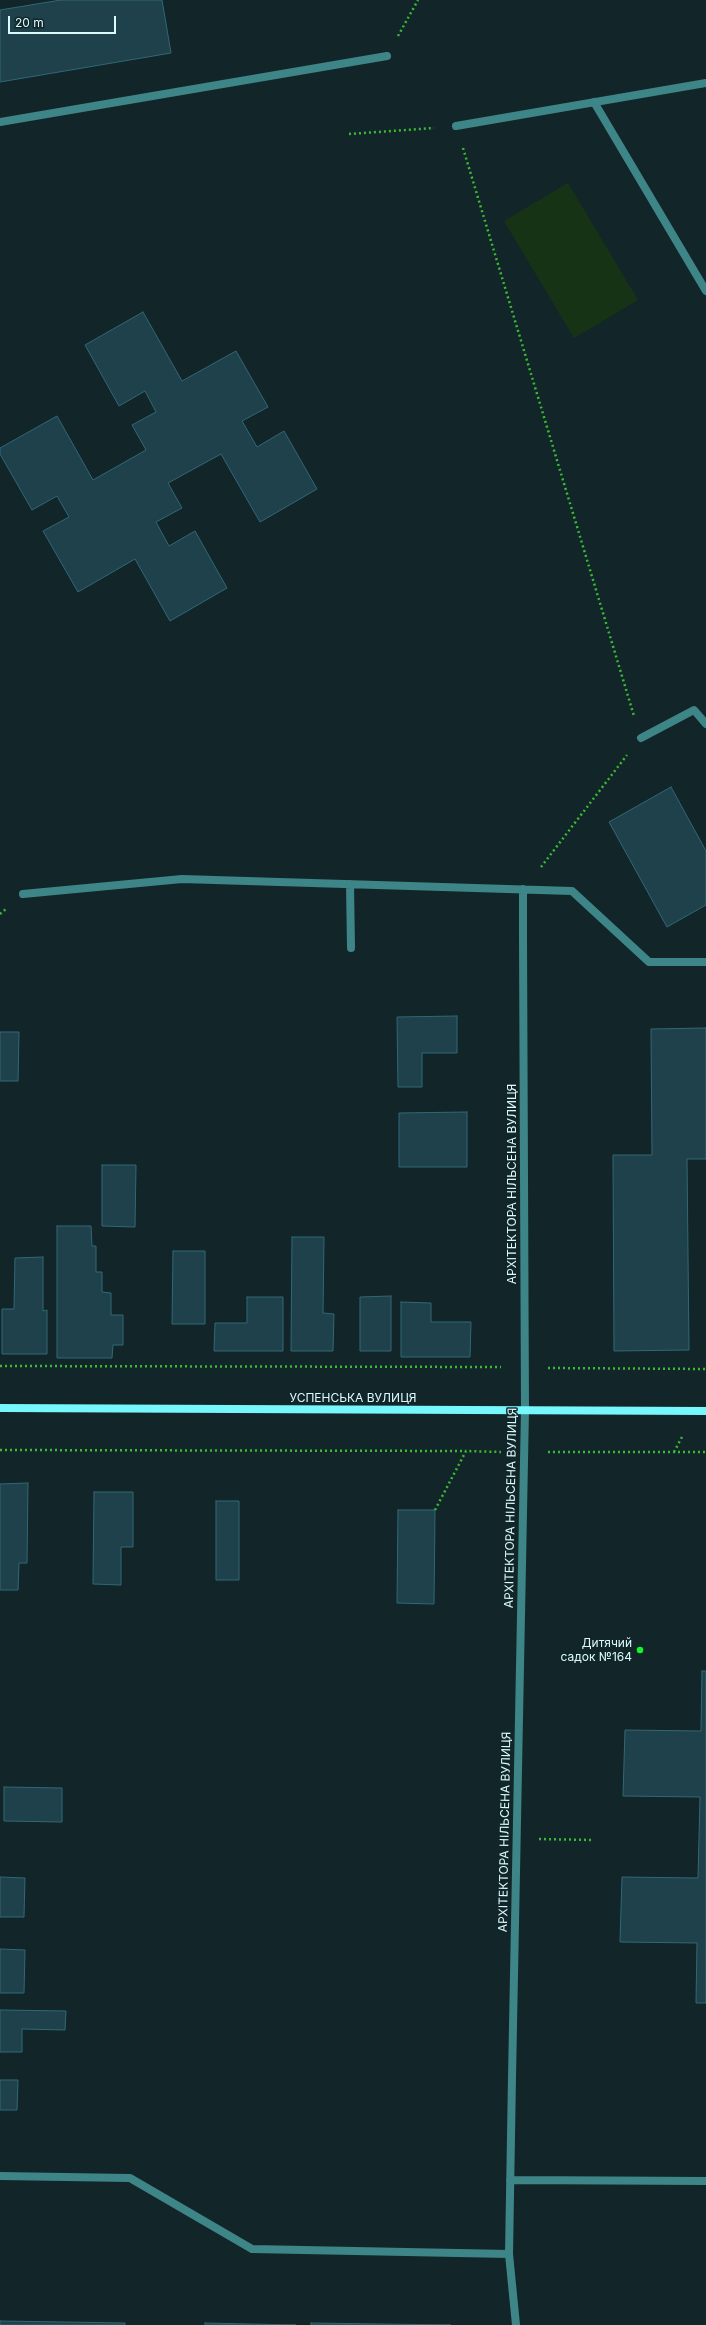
<!DOCTYPE html>
<meta charset="utf-8">
<style>
body{margin:0}
#map{position:relative;width:706px;height:2325px;overflow:hidden;background:#12262a;font-family:Inter,sans-serif}
canvas{display:block}
.scale{position:absolute;left:8px;top:16px;width:108px;height:18px;box-sizing:border-box;border:2px solid #dcfafe;border-top:0;padding-left:5px;font-size:12px;line-height:14px;white-space:nowrap;color:#dcfafe;-webkit-text-stroke:3px #12262a;paint-order:stroke}
</style>
<div id="map">
<canvas width="706" height="2325"></canvas>
<div class="scale">20 m</div>
</div>
<script>
const ctx = document.querySelector('canvas').getContext('2d');
ctx.lineJoin = 'round';
function paint(path, color) { ctx.fillStyle = color; ctx.fill(path, 'evenodd'); }
const toPath = rows => new Path2D(rows.map(r => 'M' + r).join(''));
function strokePath(path, color, width, dash) { ctx.strokeStyle = color; ctx.lineWidth = width; ctx.lineCap = dash ? 'butt' : 'round'; ctx.setLineDash(dash || []); ctx.stroke(path); }
function drawText(font, color, halo, rows, align = 'center') {
  ctx.font = font + ' Inter,sans-serif'; ctx.lineWidth = 3; ctx.setLineDash([]); ctx.textBaseline = 'middle'; ctx.strokeStyle = halo; ctx.fillStyle = color; for (const [text, x, y, turn = 0] of rows) {
    ctx.save(); ctx.translate(x, y); ctx.rotate((+turn || 0) * Math.PI / 180); ctx.textAlign = isNaN(turn) ? turn : align; if (halo) ctx.strokeText(text, 0, 0); ctx.fillText(text, 0, 0); ctx.restore();
  }
}
const green = toPath([
 [568,183,638,300,574,338,504,221]
]);
const building = toPath([
 [61,0,162,0,171,53,0,82,0,10,61,0],
 [143,312,182,381,236,351,268,407,242,421,257,447,284,431,317,489,260,522,221,454,168,483,182,508,156,522,169,546,195,531,227,588,170,621,135,559,78,592,43,531,69,517,57,496,32,510,0,454,0,448,57,416,93,480,146,450,132,425,156,412,145,391,119,406,85,345,143,312],
 [671,787,706,851,706,905,667,927,609,822,671,787],
 [457,1016,457,1053,422,1053,422,1087,398,1087,397,1017,457,1016],
 [706,1028,706,1159,687,1159,689,1350,614,1351,613,1155,652,1155,651,1029,706,1028],
 [0,1032,19,1032,18,1081,0,1081,0,1032],
 [467,1112,467,1167,399,1167,399,1113,467,1112],
 [102,1165,136,1165,135,1227,102,1226,102,1165],
 [57,1226,91,1226,92,1246,96,1246,96,1272,102,1272,102,1292,111,1293,111,1315,123,1315,123,1345,113,1345,112,1358,57,1358,57,1226],
 [292,1237,324,1237,323,1313,334,1314,333,1351,291,1351,292,1237],
 [173,1251,205,1251,205,1324,172,1324,173,1251],
 [43,1257,43,1311,47,1310,47,1354,2,1354,2,1309,14,1309,15,1258,43,1257],
 [391,1296,391,1351,360,1351,360,1297,391,1296],
 [247,1297,283,1297,283,1351,214,1351,215,1323,247,1323,247,1297],
 [401,1302,431,1303,431,1322,471,1322,470,1357,401,1357,401,1302],
 [28,1483,27,1563,19,1563,18,1590,0,1590,0,1484,28,1483],
 [94,1492,133,1492,133,1547,121,1547,121,1585,93,1584,94,1492],
 [216,1501,239,1501,239,1580,216,1580,216,1501],
 [398,1510,435,1510,434,1604,397,1603,398,1510],
 [702,1671,706,1671,706,2003,696,2003,697,1943,620,1942,622,1877,698,1878,700,1797,623,1796,625,1730,701,1731,702,1671],
 [4,1787,62,1788,62,1822,4,1821,4,1787],
 [0,1877,25,1878,24,1917,0,1917,0,1877],
 [0,1949,25,1950,24,1993,0,1993,0,1949],
 [0,2010,66,2011,65,2030,22,2029,22,2052,0,2052,0,2010],
 [0,2080,18,2080,17,2110,0,2110,0,2080],
 [0,2321,125,2323,125,2325,0,2325,0,2321],
 [205,2323,296,2325,205,2325,205,2323],
 [311,2323,451,2325,311,2325,311,2323]
]);
const path = toPath([
 [398,36,418,0],
 [349,134,434,128],
 [463,148,634,716],
 [541,867,627,755],
 [0,914,6,909],
 [0,1366,501,1367],
 [548,1368,706,1369],
 [0,1450,466,1451],
 [548,1452,706,1452],
 [674,1452,683,1435],
 [435,1510,466,1451,501,1452],
 [539,1839,591,1840]
]);
const lane = toPath([
 [594,102,706,291],
 [0,122,387,56],
 [456,126,706,83],
 [641,738,694,710,706,724],
 [350,884,351,948],
 [523,889,523,940],
 [23,894,182,879,572,891,649,962,706,962],
 [512,2077,509,2254,516,2325],
 [0,2176,130,2178,252,2249,509,2254],
 [510,2180,706,2181]
]);
const street = toPath([
 [512,2077,525,1410,523,940]
]);
const secondary = toPath([
 [0,1408,706,1411]
]);
const markers = [
 [640,1650,4,"#0df926"]
];
const streetNames = [
 ["АРХІТЕКТОРА НІЛЬСЕНА ВУЛИЦЯ",512,1184,-90],
 ["УСПЕНСЬКА ВУЛИЦЯ",353,1398],
 ["АРХІТЕКТОРА НІЛЬСЕНА ВУЛИЦЯ",511,1508,-89],
 ["АРХІТЕКТОРА НІЛЬСЕНА ВУЛИЦЯ",505,1832,-89]
];
const poiNames = [
 ["Дитячий",632,1643],
 ["садок №164",632,1657]
];
paint(green, '#163415');
paint(building, '#1e414b');
strokePath(building, '#316876', 1);
strokePath(path, '#3bba34', 2.5, [2, 3]);
strokePath(lane, '#3e8588', 8);
strokePath(street, '#3e8588', 8);
strokePath(secondary, '#75f7fc', 8);
for (const [x, y, r, color] of markers) { const dot = new Path2D(); dot.arc(x, y, r, 0, 2 * Math.PI); ctx.fillStyle = color; ctx.fill(dot); strokePath(dot, '#12262a', 1.5); }
drawText('12px', '#dcfafe', '#12262a', streetNames);
drawText('12px', '#dcfafe', '#12262a', poiNames, 'right');
</script>
